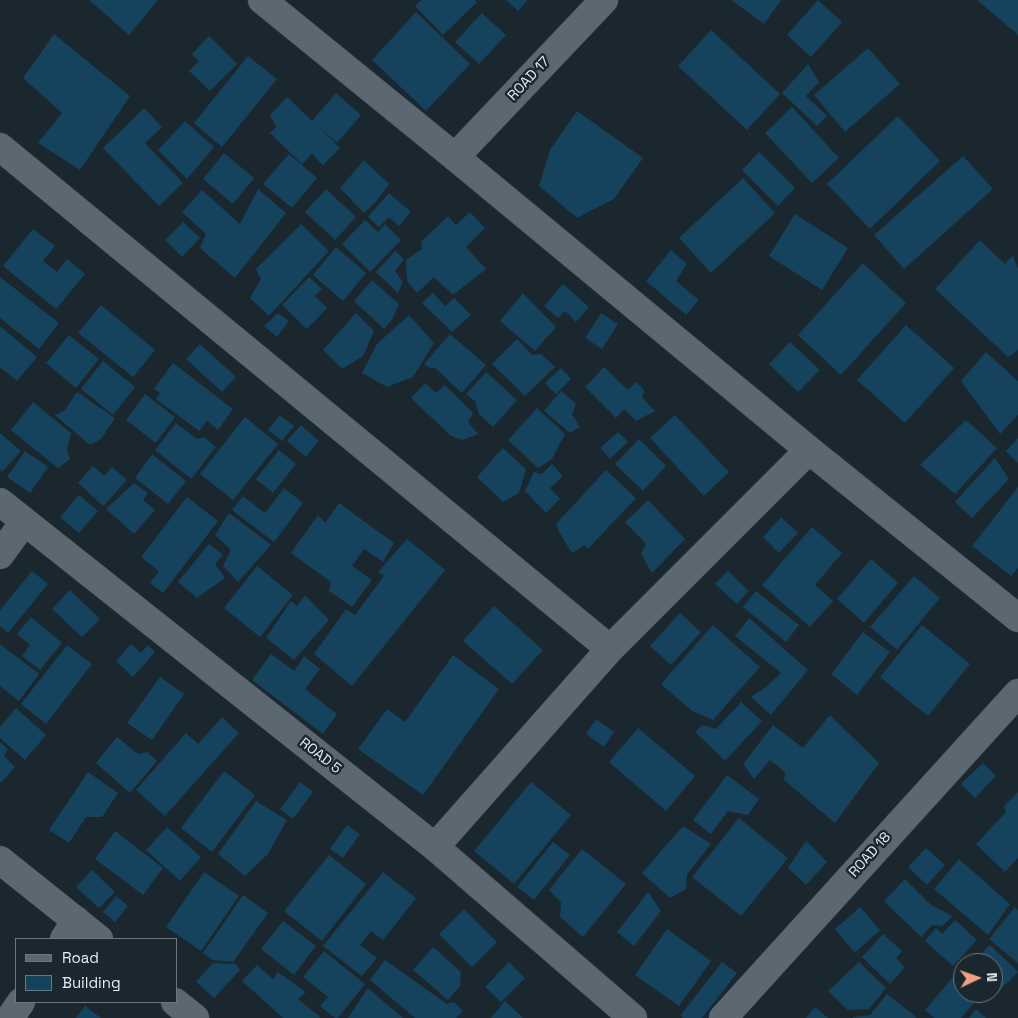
<!DOCTYPE html>
<style>
body{margin:0}
#map{position:relative;width:1018px;height:1018px;overflow:hidden;background:#1b272e;font-family:"Space Grotesk",sans-serif}
canvas{display:block}
.legend{position:absolute;left:15px;top:938px;width:162px;height:65px;box-sizing:border-box;background:#1b272e;border:1px solid #6c767c;margin:0;padding:6px 9px;list-style:none;font-size:15px;color:#e6edf2}
.legend li{display:flex;align-items:center;gap:10px;height:25px}
.legend b{width:25px;border:1px solid #6c767c}
.north{position:absolute;left:953px;top:953px;width:50px;height:50px;box-sizing:border-box;background:#1b272e;border:1px solid #6c767c;border-radius:50%;rotate:87deg;font-size:14px;font-weight:700;line-height:20px;text-align:center;color:#e6edf2}
.north::after{content:'';display:block;margin:auto;width:18px;height:22px;background:#f39f85;clip-path:polygon(50% 0,100% 100%,50% 72%,0 100%)}
</style>
<div id="map">
<canvas width="1018" height="1018"></canvas>
<ul class="legend">
<li><b style="height:6px;background:#5b6871"></b>Road</li>
<li><b style="height:14px;background:#15425c"></b>Building</li>
</ul>
<div class="north">N</div>
</div>
<script>
const ctx = document.querySelector('canvas').getContext('2d');
ctx.lineJoin = 'round';
function paint(path, color) { ctx.fillStyle = color; ctx.fill(path, 'evenodd'); }
const toPath = rows => new Path2D(rows.map(r => 'M' + r).join(''));
function strokePath(path, color, width, dash) { ctx.strokeStyle = color; ctx.lineWidth = width; ctx.lineCap = dash ? 'butt' : 'round'; ctx.setLineDash(dash || []); ctx.stroke(path); }
function drawText(font, color, halo, rows, align = 'center') {
  ctx.font = font + ' "Space Grotesk",sans-serif'; ctx.lineWidth = 5; ctx.setLineDash([]); ctx.textBaseline = 'middle'; ctx.strokeStyle = halo; ctx.fillStyle = color; for (const [text, x, y, turn = 0] of rows) {
    ctx.save(); ctx.translate(x, y); ctx.rotate((+turn || 0) * Math.PI / 180); ctx.textAlign = isNaN(turn) ? turn : align; if (halo) ctx.strokeText(text, 0, 0); ctx.fillText(text, 0, 0); ctx.restore();
  }
}
const building = toPath([
 [89,0,158,0,129,35],
 [421,0,475,0,477,2,443,35,415,6],
 [506,0,528,0,518,11],
 [731,0,781,0,764,24],
 [818,0,842,22,811,57,787,35],
 [977,0,1018,0,1018,35],
 [416,12,470,64,426,111,372,60],
 [482,13,506,35,479,64,455,42],
 [711,30,780,94,747,130,678,66],
 [54,34,130,96,80,170,38,143,62,113,23,78],
 [209,36,237,64,210,91,189,71,199,61,192,54],
 [868,48,900,84,845,132,814,95],
 [248,56,277,79,222,147,194,123],
 [808,64,819,82,806,96,827,116,817,126,782,93],
 [336,93,361,115,337,143,320,128,340,148,323,165,312,154,302,164,270,133,276,127,270,115,287,97,312,121],
 [792,107,839,158,812,183,765,133],
 [144,108,162,127,145,143,183,183,159,206,103,148],
 [577,111,643,158,614,199,577,218,539,186,550,150],
 [898,116,940,161,870,229,827,184],
 [185,121,214,147,187,179,158,150],
 [759,152,795,188,778,206,742,170],
 [224,153,254,178,233,204,203,179],
 [289,154,317,178,292,208,263,184],
 [963,156,993,189,904,269,874,235],
 [364,160,389,184,375,203,364,213,340,188],
 [743,178,775,213,711,273,679,238],
 [258,189,286,213,235,278,200,248,206,234,182,212,202,190,240,224],
 [326,189,356,217,335,240,305,212],
 [389,193,411,212,399,226,389,217,379,227,368,217],
 [470,212,485,228,466,247,486,269,453,295,434,277,417,293,407,281,406,260,422,249,421,242,448,216,456,225],
 [795,214,848,248,822,290,769,256],
 [365,220,378,232,385,224,401,240,370,272,342,244],
 [183,222,200,238,182,257,165,240],
 [301,224,329,251,269,316,250,298,261,279,256,269],
 [33,229,55,246,43,261,57,272,67,259,85,274,56,309,3,266],
 [980,240,1005,264,1013,255,1018,269,1018,350,1008,357,935,289],
 [336,247,366,273,343,301,313,275],
 [671,250,687,264,676,281,699,300,686,315,646,281],
 [395,251,404,259,395,271,403,282,398,293,376,272],
 [863,263,906,303,841,375,798,335],
 [0,277,59,323,39,349,0,318],
 [309,277,322,289,315,296,327,308,307,329,282,305],
 [372,280,399,304,392,320,384,329,354,301],
 [563,284,589,307,576,322,565,311,558,318,544,306],
 [433,293,445,306,454,298,471,315,452,332,422,303],
 [523,293,556,327,535,351,500,321],
 [101,305,155,350,133,377,78,333],
 [278,313,289,321,277,337,264,326],
 [356,313,374,331,363,356,342,369,323,350],
 [601,313,618,324,602,349,585,338],
 [409,315,434,343,413,377,387,387,362,373,377,344],
 [906,325,954,368,905,423,857,380],
 [0,326,37,357,17,381,0,367],
 [450,334,486,365,462,393,435,368,430,368,424,364],
 [69,335,99,359,76,388,46,363],
 [517,339,532,355,541,354,555,367,525,396,492,364],
 [790,342,820,370,798,392,769,364],
 [200,344,236,377,222,392,186,359],
 [986,352,1018,381,1018,415,1000,434,961,381],
 [103,361,135,387,113,415,81,389],
 [173,363,233,409,218,430,207,421,199,431,156,399,160,393,154,389],
 [604,367,628,390,636,382,644,390,642,397,655,411,636,421,624,409,616,418,585,387],
 [561,368,571,379,556,394,545,383],
 [486,372,517,400,493,427,479,414,475,401,466,394],
 [425,383,436,393,445,385,473,413,468,422,478,434,462,440,450,435,411,398],
 [561,391,576,404,572,414,580,427,570,433,544,411],
 [77,392,115,418,101,439,90,445,55,415,65,410],
 [145,394,175,417,156,443,126,420],
 [33,402,71,433,67,450,70,459,58,468,11,430],
 [537,408,565,434,552,459,538,468,508,440],
 [280,415,294,426,282,441,268,430],
 [675,415,729,472,704,496,650,438],
 [245,417,278,444,233,500,200,474],
 [966,420,997,448,955,494,920,465],
 [176,423,197,439,204,437,216,447,191,479,155,450],
 [301,425,319,441,306,457,287,441],
 [618,432,628,442,610,459,600,448],
 [0,433,21,451,2,472,0,470],
 [1018,438,1018,463,1006,451],
 [639,439,666,466,643,491,615,464],
 [503,448,526,469,519,493,503,502,477,477],
 [279,450,296,464,273,493,256,479],
 [25,451,48,467,30,493,7,477],
 [152,454,186,481,168,504,135,478],
 [995,458,1009,479,972,518,955,502],
 [552,464,563,476,550,488,560,499,546,513,525,491,534,472,542,474],
 [93,466,104,476,112,467,127,480,103,506,78,483],
 [606,470,636,498,588,549,585,545,572,553,559,532,556,524],
 [134,483,148,493,143,500,155,510,134,534,106,509],
 [1018,487,1018,568,1011,576,972,546],
 [284,488,303,503,274,542,232,510,243,496,265,513],
 [79,495,98,511,79,533,60,517],
 [187,497,218,521,163,593,150,583,159,571,141,557],
 [648,500,685,539,652,573,641,554,646,544,625,522],
 [339,503,394,543,383,562,364,549,352,566,372,580,352,607,329,591,331,582,291,553,318,515,325,523],
 [229,513,271,545,238,582,223,566,231,550,215,535],
 [781,517,798,533,779,553,763,537],
 [812,527,842,553,815,585,833,601,810,627,762,585],
 [407,539,445,570,352,686,314,654,346,609,355,615,384,576,378,572],
 [209,544,223,555,215,564,225,578,197,598,178,582],
 [871,559,898,583,864,623,837,599],
 [257,566,293,595,260,637,224,608],
 [32,571,48,584,8,633,0,626,0,610],
 [728,571,749,591,737,604,715,584],
 [914,576,940,598,897,650,870,627],
 [70,590,100,619,82,637,52,609],
 [756,591,799,625,786,642,743,607],
 [305,595,329,620,294,660,266,638,291,601,297,606],
 [494,606,543,650,512,684,463,641],
 [680,613,701,632,671,665,650,646],
 [31,617,62,643,40,670,22,656,30,645,17,634],
 [749,618,808,670,771,715,751,697,766,687,781,673,735,636],
 [713,625,760,667,713,720,692,711,661,684],
 [922,625,970,664,928,716,880,677],
 [863,632,890,652,857,695,831,674],
 [0,644,39,674,19,701,0,686],
 [131,644,141,653,148,645,155,652,133,677,116,661],
 [67,645,92,664,46,724,21,704],
 [271,654,294,671,304,656,320,669,305,689,337,714,323,734,252,680],
 [453,655,499,689,423,795,358,749,387,709,405,722],
 [160,677,184,694,152,740,127,723],
 [741,702,762,721,725,761,695,732,702,725,716,729],
 [16,708,46,735,25,760,0,738,0,727],
 [830,715,879,763,835,823,784,780,785,772,770,760,754,779,743,764,773,725,803,748],
 [222,717,239,733,165,816,136,790,186,733,198,744],
 [596,719,614,732,604,747,586,734],
 [638,728,695,776,666,811,609,762],
 [117,737,138,754,147,752,157,761,130,793,96,763],
 [0,742,8,749,4,756,15,767,1,783,0,782],
 [983,763,996,776,975,798,961,784],
 [224,771,255,795,212,852,181,828],
 [88,772,118,793,102,817,86,817,69,843,49,830],
 [727,775,759,799,748,815,728,811,711,834,693,820],
 [300,782,313,792,293,819,280,809],
 [531,782,571,815,514,884,474,851],
 [1018,792,1018,858,1005,872,976,844,1006,812,1004,806],
 [256,801,287,820,268,854,245,876,218,854],
 [739,818,788,858,741,916,692,877],
 [347,825,360,834,343,858,330,849],
 [683,826,711,844,687,874,686,889,670,898,642,873],
 [167,827,201,857,180,881,146,850],
 [115,831,163,868,143,895,95,859],
 [806,841,827,862,806,885,788,868],
 [553,842,570,855,534,900,517,887],
 [926,848,945,865,927,885,908,867],
 [582,849,626,884,583,937,560,917,561,902,549,890],
 [329,855,366,884,322,941,284,911],
 [959,859,1010,904,988,935,934,889],
 [92,870,115,892,99,908,76,887],
 [204,872,239,896,201,951,166,927],
 [383,872,416,898,383,940,371,931,360,945,377,958,362,976,323,946],
 [905,879,931,905,953,916,942,926,932,925,921,937,884,901],
 [648,892,661,911,634,946,617,932],
 [243,895,268,913,233,962,213,960,203,953],
 [116,896,128,906,115,922,103,912],
 [860,907,880,930,855,953,835,929],
 [1015,907,1018,910,1018,963,989,939],
 [464,909,497,942,472,967,439,934],
 [955,920,977,940,953,966,925,941,936,928,942,934],
 [283,921,316,946,294,975,261,949],
 [667,929,711,961,679,1006,635,975],
 [883,934,902,951,896,958,905,967,890,984,862,957],
 [990,945,1018,972,988,1002,979,993,993,993,993,963,972,963],
 [433,947,461,972,460,986,448,1000,413,970],
 [324,951,365,984,338,1018,335,1018,320,1006,328,997,303,977],
 [385,960,447,1004,454,1002,463,1011,456,1018,415,1018,370,980],
 [509,962,525,978,501,1002,485,987],
 [722,962,737,973,702,1018,683,1018,680,1016],
 [859,962,886,988,869,1009,848,1010,828,991],
 [213,963,236,964,240,970,214,998,196,982],
 [257,965,273,979,278,972,306,992,298,999,320,1017,319,1018,283,1018,242,981],
 [953,977,963,985,963,993,972,993,978,998,961,1018,934,1018,925,1010],
 [368,988,403,1018,348,1018],
 [887,994,916,1017,915,1018,853,1018,853,1017,870,1015],
 [505,1001,523,1018,491,1018],
 [85,1006,101,1018,76,1018],
 [815,1007,828,1018,806,1018],
 [976,1009,986,1018,969,1018]
]);
const minor = toPath([
 [262,0,455,157,809,450,1018,618],
 [0,147,610,649],
 [455,157,604,0],
 [0,502,435,847,633,1018],
 [0,555,24,522],
 [435,847,610,649,809,450],
 [0,860,99,939],
 [64,939,76,920],
 [175,1002,195,1018],
 [10,1018,21,1002],
 [723,1018,1018,693]
]);
const streetNames = [
 ["ROAD 17",529,79,-47],
 ["ROAD 5",320,756,38],
 ["ROAD 18",870,855,-48]
];
paint(building, '#15425c');
strokePath(minor, '#3b444b', 29);
strokePath(minor, '#5b6871', 28);
drawText('14px', '#e6edf2', '#1b272e', streetNames);
</script>
